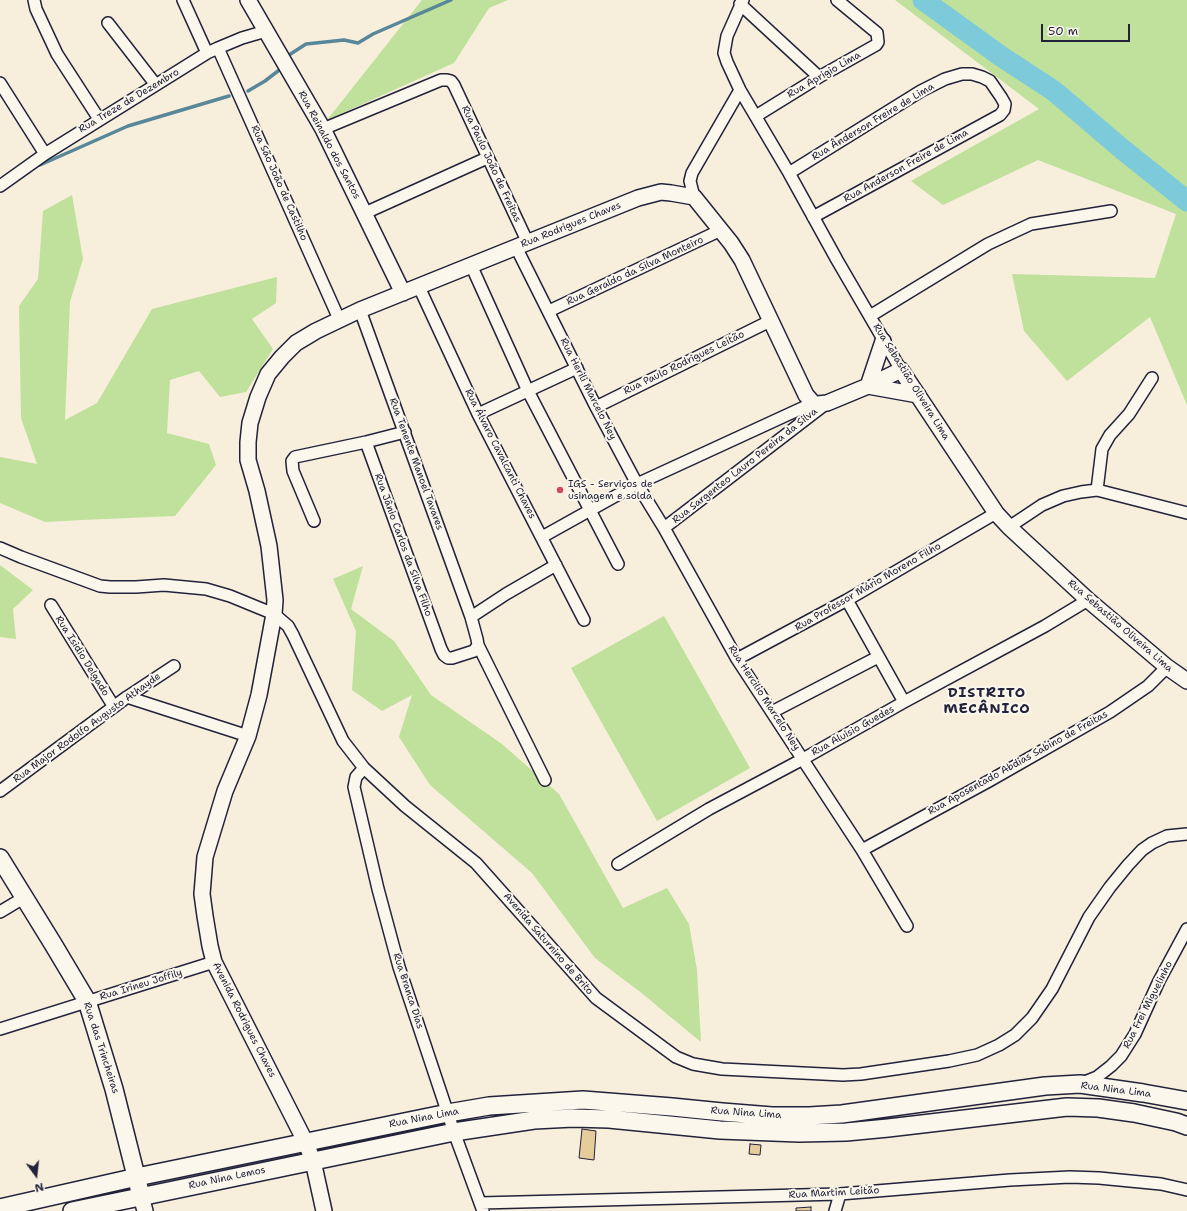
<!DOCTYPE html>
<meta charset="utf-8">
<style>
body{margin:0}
#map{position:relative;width:1187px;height:1211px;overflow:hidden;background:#f7eedc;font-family:"Shantell Sans",sans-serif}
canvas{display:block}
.north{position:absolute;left:16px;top:1155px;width:40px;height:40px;-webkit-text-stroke:3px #fbf7ec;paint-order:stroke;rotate:165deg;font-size:11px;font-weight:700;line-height:16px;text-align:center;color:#22223b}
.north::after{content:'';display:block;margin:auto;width:14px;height:18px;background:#22223b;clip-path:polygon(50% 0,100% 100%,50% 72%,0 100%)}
.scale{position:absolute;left:1041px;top:24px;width:89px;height:18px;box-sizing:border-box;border:2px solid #22223b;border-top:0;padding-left:5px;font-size:12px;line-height:14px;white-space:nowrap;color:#22223b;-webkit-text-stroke:3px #fbf7ec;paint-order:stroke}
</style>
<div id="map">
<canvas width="1187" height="1211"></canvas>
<div class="north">N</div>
<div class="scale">50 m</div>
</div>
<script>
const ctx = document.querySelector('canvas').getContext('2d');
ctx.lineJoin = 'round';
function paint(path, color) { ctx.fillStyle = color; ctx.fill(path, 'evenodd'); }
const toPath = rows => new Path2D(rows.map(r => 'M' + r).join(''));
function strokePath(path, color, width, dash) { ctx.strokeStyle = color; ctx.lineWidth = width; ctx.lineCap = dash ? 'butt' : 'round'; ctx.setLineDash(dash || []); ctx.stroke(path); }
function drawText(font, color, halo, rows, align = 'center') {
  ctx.font = font + ' "Shantell Sans",sans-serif'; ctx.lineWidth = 4; ctx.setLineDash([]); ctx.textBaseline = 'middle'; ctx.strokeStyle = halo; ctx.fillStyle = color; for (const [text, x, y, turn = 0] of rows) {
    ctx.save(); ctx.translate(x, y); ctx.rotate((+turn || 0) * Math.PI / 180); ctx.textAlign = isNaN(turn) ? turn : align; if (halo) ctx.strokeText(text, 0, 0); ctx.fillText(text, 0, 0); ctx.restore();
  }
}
const green = toPath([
 [422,0,508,0,489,8,454,63,327,120],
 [895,0,1187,0,1187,405,1150,317,1067,381,1024,331,1012,274,1155,278,1176,214,1038,160,943,205,911,181,1039,109],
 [72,195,83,259,70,302,65,420,97,403,152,309,277,277,276,303,252,319,273,349,246,392,220,397,199,371,170,380,167,433,209,444,216,465,175,516,82,520,45,522,0,503,0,457,37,464,21,418,19,306,38,279,43,211],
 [0,565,33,590,13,609,16,639,0,637],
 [363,566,351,609,394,641,431,695,502,744,559,794,623,908,667,888,689,924,697,970,701,1042,639,991,595,958,532,873,430,785,399,737,412,695,382,711,352,690,356,631,333,579],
 [664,616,750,768,657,821,571,668]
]);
const stream = toPath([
 [286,59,289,55,306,44,344,40,358,43,373,34,451,0],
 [248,91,265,81,278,71,282,66],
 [40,165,128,126,229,96]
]);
const river = toPath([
 [923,0,1002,57,1054,91,1122,149,1187,201]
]);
const building = toPath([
 [582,1129,596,1131,594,1160,579,1158,582,1129],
 [750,1144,761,1145,760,1155,749,1154,750,1144],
 [811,1207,811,1211,796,1211,796,1208,811,1207]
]);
const street = toPath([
 [34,0,36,9,57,54,99,119],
 [183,0,207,53],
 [743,0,727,36,724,53,727,62,740,90,789,173,837,260,901,370],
 [740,4,819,77],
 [108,23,156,85],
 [218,48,339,319],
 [0,83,45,154],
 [756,116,819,77,876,45,878,42,877,33,837,0],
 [323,129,441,80,447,80,451,81,454,85,528,243],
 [789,173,921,91,945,79,962,74,972,74,982,77,990,81,1001,97,1005,104,1004,110,1000,115,813,217],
 [0,186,45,154,207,53,218,48,242,38,266,31],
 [694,197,690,181,692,173,740,90],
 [365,213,487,158],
 [516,247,596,407,637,484,664,528,737,659,862,850,907,926],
 [471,265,528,391,618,564],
 [419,287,478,414,584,620],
 [360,310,471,617,477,639,478,645,474,651,452,658,448,658,444,655,441,649,366,442],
 [549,311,721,230],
 [870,316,988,244,1031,224,1111,211],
 [596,407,772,320],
 [478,414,577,368],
 [1097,490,1102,449,1110,435,1129,414,1152,378],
 [314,521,293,471,292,461,295,457,366,442,405,432],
 [1009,527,1042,505,1063,496,1081,492,1097,490,1187,513],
 [664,528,827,403],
 [542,537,637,484,813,403],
 [0,548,21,557,100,586,110,587,136,587,164,585,206,589,230,596,274,614,288,626,293,635,343,741,364,768,405,806,476,863,596,998,676,1057,693,1064,722,1069,843,1075,861,1074,949,1061,977,1055,999,1045,1015,1035,1032,1018,1052,989,1089,917,1110,887,1128,865,1142,850,1152,843,1167,836,1187,834],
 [847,600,904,702],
 [51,605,114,707],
 [471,617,506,594,556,565],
 [478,645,545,780],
 [737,659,847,600,996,513],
 [127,697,248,736],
 [772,712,878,657],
 [364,768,356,777,354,787,378,889,399,967,454,1132,483,1211],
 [0,791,127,697,174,666],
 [862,850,989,781,1110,712,1148,686,1167,667],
 [618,864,709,809,803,759,904,702,1045,626,1088,600],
 [0,912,25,897],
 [0,1029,214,962],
 [1082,1083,1097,1077,1111,1066,1121,1056,1135,1034,1159,981,1187,929],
 [480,1203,840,1194,1010,1180,1070,1177,1099,1178,1161,1184,1187,1190],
 [835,1211,840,1194]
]);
const secondary = toPath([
 [248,0,323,129,403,293],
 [883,341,868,386,918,395],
 [141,1196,145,1211],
 [324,1211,313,1161,306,1143,214,962,210,946,205,916,202,894,205,857,225,791,248,736,259,695,274,614,275,600,269,546,257,491,248,460,248,442,250,423,258,397,268,374,282,357,296,343,316,331,360,310,638,198,661,192,671,193,694,197,731,243,742,260,806,395,813,403,818,404,827,403,868,386,901,370,996,513,1009,527,1088,600,1167,667,1187,681]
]);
const primary = toPath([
 [0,858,53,944,87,1001,114,1089,139,1188],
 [0,1208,137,1177,448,1113,489,1106,583,1100,672,1107,722,1112,772,1116,809,1116,842,1114,1045,1086,1080,1084,1143,1093,1187,1101],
 [72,1211,454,1132,534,1120,573,1118,609,1119,720,1130,799,1133,846,1132,888,1128,1067,1107,1098,1108,1134,1113,1176,1122,1187,1126]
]);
const markers = [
 [560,490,4,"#d1495b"]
];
const streetNames = [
 ["Rua Aprigio Lima",824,75,-30],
 ["Rua Treze de Dezembro",129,101,-31],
 ["Rua Ânderson Freire de Lima",873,122,-31],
 ["Rua Reinaldo dos Santos",329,145,62],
 ["Rua Paulo João de Freitas",491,164,65],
 ["Rua Anderson Freire de Lima",906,166,-29],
 ["Rua São João de Castilho",279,183,66],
 ["Rua Rodrigues Chaves",571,225,-22],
 ["Rua Geraldo da Silva Monteiro",635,271,-25],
 ["Rua Paulo Rodrigues Leitão",684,363,-26],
 ["Rua Sebastião Oliveira Lima",911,382,58],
 ["Rua Herili Marcelo Ney",588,389,63],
 ["Rua Álvaro Cavalcanti Chaves",500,454,63],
 ["Rua Tenente Manoel Tavares",416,464,70],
 ["Rua Sargenteo Lauro Pereira da Silva",745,466,-38],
 ["Rua Jânio Carlos da Silva Filho",403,545,70],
 ["Rua Professor Mário Moreno Filho",868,587,-30],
 ["Rua Sebastião Oliveira Lima",1120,626,41],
 ["Rua Isidio Delgado",82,656,58],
 ["Rua Hercilio Marcelo Ney",764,698,57],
 ["Rua Major Rodolfo Augusto Athayde",87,728,-36],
 ["Rua Aluisio Guedes",853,731,-29],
 ["Rua Aposentado Abdias Sabino de Freitas",1018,763,-29],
 ["Avenida Saturnino de Brito",548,944,49],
 ["Rua Irineu Joffily",141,985,-17],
 ["Rua Branca Dias",408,991,72],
 ["Rua Frei Miguelinho",1148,1005,-63],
 ["Avenida Rodrigues Chaves",244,1020,63],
 ["Rua das Trincheiras",101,1048,72],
 ["Rua Nina Lima",1116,1090,7],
 ["Rua Nina Lima",746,1113,4],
 ["Rua Nina Lima",424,1118,-11],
 ["Rua Nina Lemos",227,1178,-12],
 ["Rua Martim Leitão",834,1193,-3]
];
const poiNames = [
 ["IGS - Serviços de",568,484],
 ["usinagem e solda",568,496]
];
const districtNames = [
 ["DISTRITO",987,693],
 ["MECÂNICO",987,709]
];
paint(green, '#bfe19b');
strokePath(stream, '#59879a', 3.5);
strokePath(river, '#7dcbda', 21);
paint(building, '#e5cc9b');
strokePath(building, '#22223b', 1);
strokePath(street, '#22223b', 14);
strokePath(secondary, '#22223b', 18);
strokePath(primary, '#22223b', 20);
strokePath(street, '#fbf7ec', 11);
strokePath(secondary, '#fbf7ec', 15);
strokePath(primary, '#fbf7ec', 17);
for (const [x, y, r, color] of markers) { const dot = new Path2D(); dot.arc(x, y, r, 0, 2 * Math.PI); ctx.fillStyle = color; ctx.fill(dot); strokePath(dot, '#fbf7ec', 1.5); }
drawText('10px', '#22223b', '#fbf7ec', streetNames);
drawText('10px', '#22223b', '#fbf7ec', poiNames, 'left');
ctx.letterSpacing = '1px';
drawText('bold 14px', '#22223b', '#fbf7ec', districtNames);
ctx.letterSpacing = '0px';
</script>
